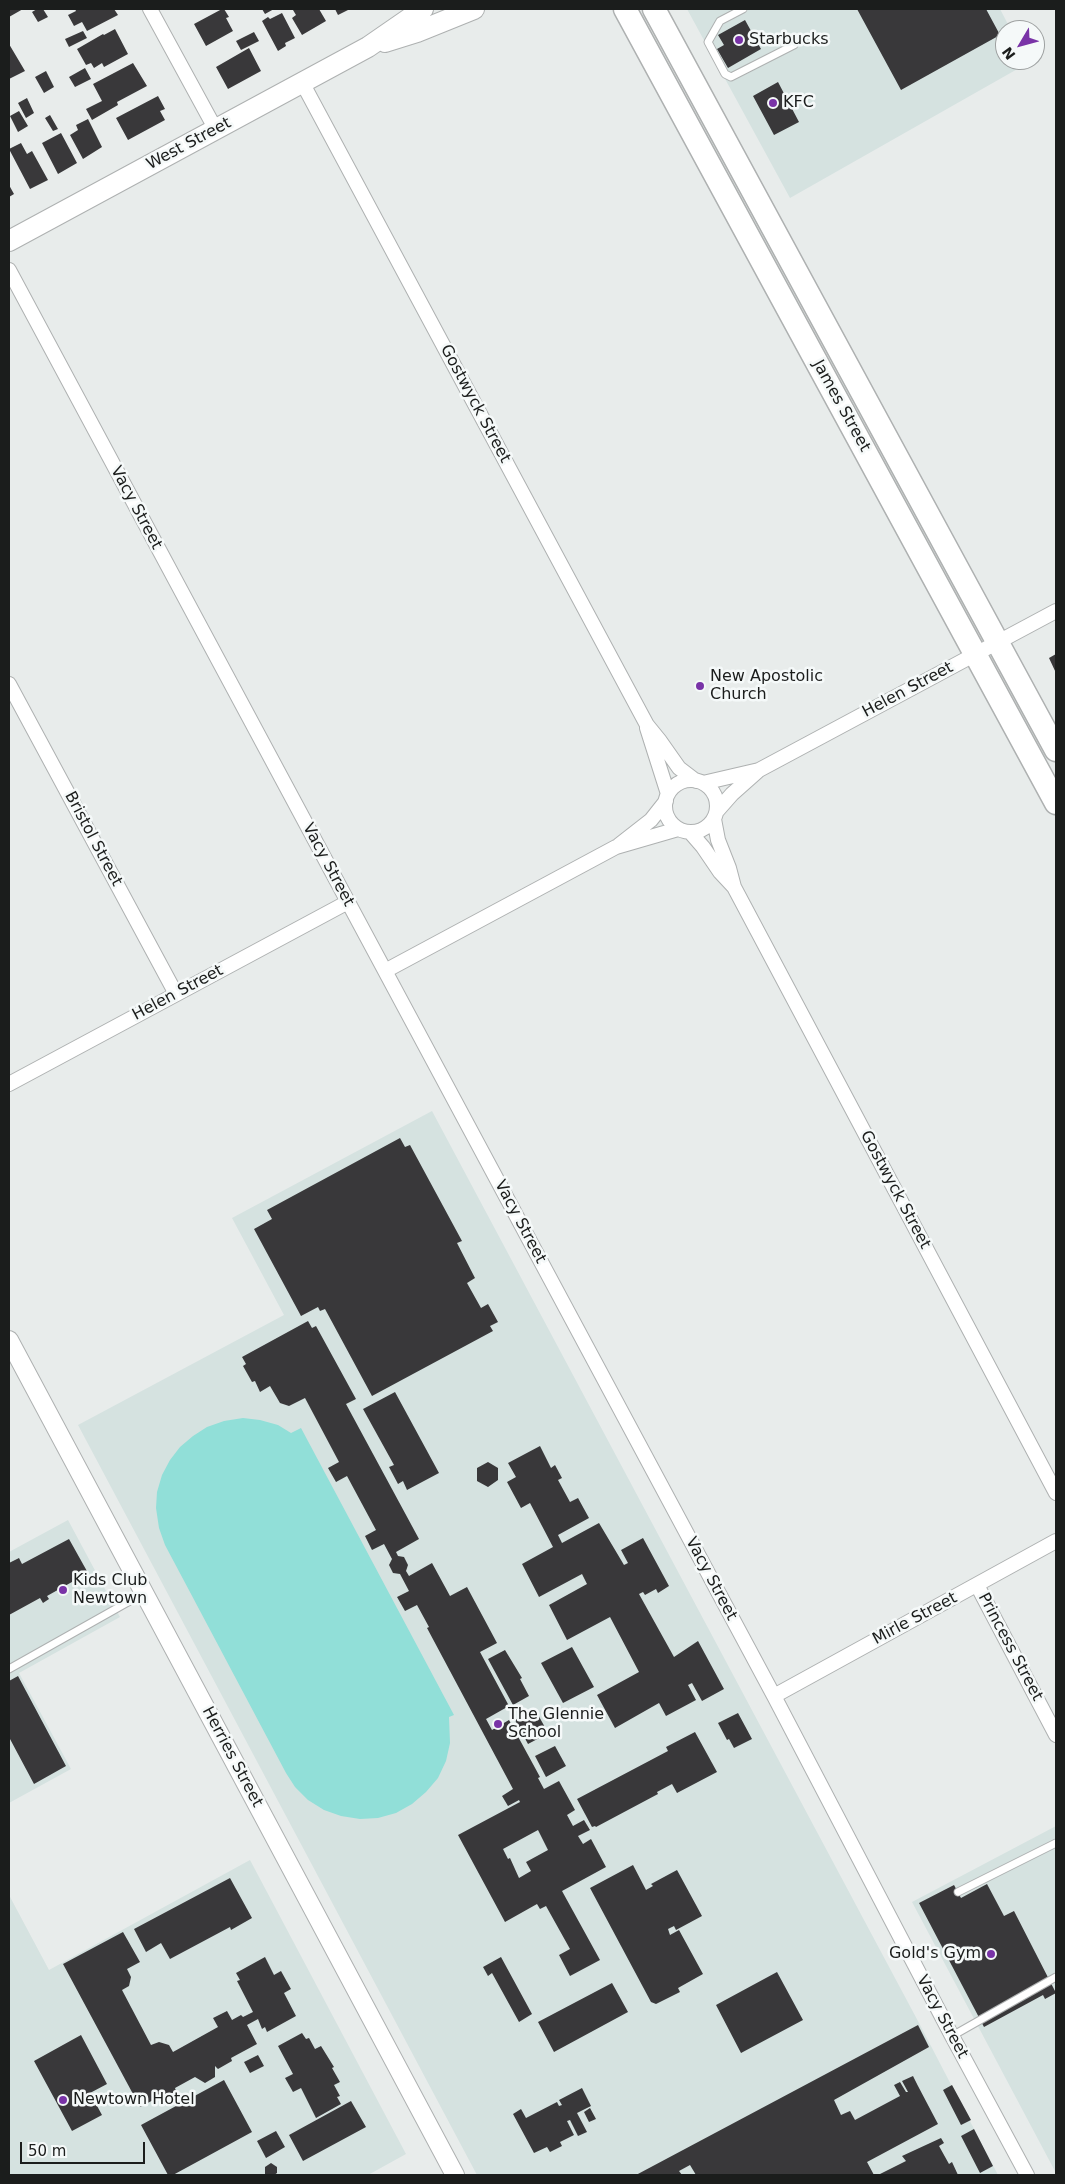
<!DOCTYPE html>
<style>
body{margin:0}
#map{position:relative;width:1065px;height:2184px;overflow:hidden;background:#e8eceb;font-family:"DejaVu Sans",sans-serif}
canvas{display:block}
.frame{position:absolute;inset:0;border:10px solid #1b1d1c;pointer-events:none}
.north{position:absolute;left:995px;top:20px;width:50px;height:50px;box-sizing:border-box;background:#f5f9f9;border:1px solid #9ea1a1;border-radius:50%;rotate:233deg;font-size:14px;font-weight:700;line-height:20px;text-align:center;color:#1b1d1c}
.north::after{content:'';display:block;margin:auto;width:18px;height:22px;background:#7933a7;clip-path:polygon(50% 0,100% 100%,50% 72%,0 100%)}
.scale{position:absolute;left:20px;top:2142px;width:125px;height:22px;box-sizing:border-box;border:2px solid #1b1d1c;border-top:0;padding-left:6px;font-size:15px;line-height:18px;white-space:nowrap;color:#1b1d1c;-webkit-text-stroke:4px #f5f9f9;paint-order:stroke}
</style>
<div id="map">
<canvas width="1065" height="2184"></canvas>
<div class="frame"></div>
<div class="north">N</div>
<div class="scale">50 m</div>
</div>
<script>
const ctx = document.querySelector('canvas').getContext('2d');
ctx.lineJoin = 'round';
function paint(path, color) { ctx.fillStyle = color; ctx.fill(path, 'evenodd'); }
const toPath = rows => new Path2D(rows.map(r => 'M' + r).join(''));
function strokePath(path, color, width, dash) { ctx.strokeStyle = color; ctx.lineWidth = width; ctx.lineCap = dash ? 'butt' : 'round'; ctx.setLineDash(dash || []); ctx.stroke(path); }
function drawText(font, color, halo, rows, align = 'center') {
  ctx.font = font + ' "DejaVu Sans",sans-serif'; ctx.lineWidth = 5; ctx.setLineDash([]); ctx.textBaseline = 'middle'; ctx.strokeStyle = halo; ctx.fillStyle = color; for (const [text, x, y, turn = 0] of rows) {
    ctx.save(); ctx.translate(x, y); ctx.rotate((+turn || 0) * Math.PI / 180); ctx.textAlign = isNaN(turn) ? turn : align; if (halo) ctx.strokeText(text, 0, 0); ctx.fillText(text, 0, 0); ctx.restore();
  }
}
const built = toPath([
 [687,9,1000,9,1011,30,1005,30,1005,60,1027,60,1028,63,790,198],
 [432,1111,919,2023,998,2175,477,2175,78,1425,284,1315,232,1218],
 [68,1520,120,1617,19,1673,71,1769,9,1803,9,1552],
 [1056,1826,1056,2173,912,1902],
 [250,1860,406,2154,368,2175,9,2175,9,1895,49,1970]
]);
const green = toPath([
 [243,1418,260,1420,278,1425,291,1433,301,1428,454,1715,449,1717,450,1743,446,1761,438,1778,426,1792,412,1804,396,1813,378,1818,360,1819,341,1816,324,1810,308,1800,295,1787,286,1773,165,1545,159,1528,156,1508,157,1492,162,1475,170,1460,180,1447,193,1436,207,1427,224,1421]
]);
const building = toPath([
 [9,9,23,9,9,17],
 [37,9,43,9,48,17,38,22,32,12],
 [75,9,114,9,118,15,87,31,82,22,74,26,68,15,76,11],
 [222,9,224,9,229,17,226,18,233,31,206,46,194,24],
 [262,9,274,9,265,14],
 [295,9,319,9,326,21,302,35,292,18,296,15,293,10],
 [335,9,350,9,338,15],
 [857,9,986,9,1000,35,901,90],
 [282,13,295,38,285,43,286,46,278,51,262,21,268,17,270,19],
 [745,20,761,49,728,68,717,49,724,45,718,35],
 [115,29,128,54,104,67,102,63,94,68,91,63,86,65,77,49,103,34,104,35],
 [83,31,87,38,69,47,65,39],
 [254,32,259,41,241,50,236,41],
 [9,44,25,71,9,79],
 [249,48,261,71,228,89,216,67],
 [133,63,147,86,117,102,118,105,92,120,86,109,102,101,93,84],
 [85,68,91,79,75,87,69,77],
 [46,71,54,87,44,93,35,77],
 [778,82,799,122,774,135,753,96],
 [158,96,165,109,160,111,165,120,128,140,116,118],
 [27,98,34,113,26,118,18,103],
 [19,111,28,126,18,132,10,116],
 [50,115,58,129,53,131,45,118],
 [88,119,102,147,83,159,70,135,78,130,76,125],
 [61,133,77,163,58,174,42,143],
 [21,143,27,154,32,151,48,180,30,189,9,149],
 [9,185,14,194,9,197],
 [1056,654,1056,673,1049,658],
 [400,1138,405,1147,410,1145,462,1241,457,1243,475,1278,467,1283,481,1308,488,1304,498,1322,490,1326,493,1331,372,1396,325,1309,320,1311,318,1307,301,1316,254,1229,272,1219,267,1210],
 [308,1321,312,1328,316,1326,356,1399,346,1404,419,1539,396,1552,398,1556,404,1557,408,1565,406,1571,409,1576,432,1563,450,1596,467,1587,497,1643,480,1652,509,1706,486,1719,492,1730,509,1720,540,1777,538,1778,544,1789,559,1781,575,1810,567,1815,573,1826,584,1820,590,1830,578,1836,583,1844,591,1839,606,1867,562,1891,600,1960,570,1976,559,1955,570,1949,546,1906,540,1909,537,1904,505,1922,458,1835,520,1802,519,1800,508,1806,502,1796,513,1789,427,1628,429,1627,417,1605,405,1611,397,1597,409,1591,400,1574,393,1573,389,1565,392,1559,384,1544,372,1550,365,1536,376,1530,347,1476,336,1482,328,1468,339,1462,305,1398,289,1406,280,1403,270,1386,260,1392,255,1381,252,1382,243,1366,246,1364,242,1357],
 [538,1830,548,1850,526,1862,531,1871,519,1878,510,1858,508,1859,503,1849],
 [395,1392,439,1473,407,1490,403,1481,398,1484,389,1467,394,1465,363,1409],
 [540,1446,551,1468,555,1465,562,1478,558,1480,570,1502,578,1498,589,1518,558,1535,562,1543,599,1523,624,1565,628,1563,621,1550,643,1538,669,1586,658,1593,656,1589,645,1595,643,1592,639,1594,674,1657,698,1641,724,1689,702,1701,692,1683,688,1685,696,1700,666,1716,659,1703,615,1728,597,1695,639,1672,610,1617,567,1640,549,1605,587,1584,582,1574,539,1597,522,1564,553,1547,530,1503,521,1508,507,1482,516,1477,508,1463],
 [488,1462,498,1468,498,1480,488,1487,477,1481,477,1468],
 [69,1539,88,1573,47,1596,49,1599,43,1603,40,1598,9,1615,9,1563,19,1558,22,1564],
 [572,1647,594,1687,563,1703,541,1663],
 [505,1650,522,1678,520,1679,529,1696,513,1705,488,1659],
 [18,1676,66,1766,34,1784,10,1739,9,1740,9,1681],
 [532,1710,533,1713,536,1711,547,1731,544,1732,545,1735,528,1744,515,1720],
 [738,1713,752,1739,734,1748,729,1739,727,1740,718,1723],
 [695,1732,717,1772,677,1793,672,1784,657,1792,658,1794,596,1827,595,1826,592,1827,577,1799,668,1751,666,1747],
 [555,1746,566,1766,546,1777,535,1756],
 [633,1865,646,1890,653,1886,651,1884,677,1870,702,1916,676,1930,674,1926,668,1929,670,1935,679,1930,703,1974,678,1988,680,1992,656,2004,651,2002,590,1888],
 [230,1878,252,1918,231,1930,230,1927,170,1959,161,1943,146,1952,134,1929],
 [987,1884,1004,1916,1014,1911,1056,1993,1045,1999,1043,1995,984,2027,919,1903,954,1885,961,1898],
 [123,1932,140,1962,127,1969,131,1977,129,1986,122,1990,151,2045,159,2042,169,2045,173,2052,218,2027,213,2018,227,2011,232,2020,241,2015,243,2017,253,2012,237,1981,240,1980,236,1973,265,1957,274,1975,281,1971,291,1989,284,1993,296,2016,267,2032,265,2027,262,2029,258,2019,247,2025,257,2044,231,2058,232,2061,218,2069,215,2066,215,2077,205,2083,195,2077,175,2088,176,2091,160,2100,159,2097,140,2107,63,1964],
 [501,1957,532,2014,519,2022,492,1973,488,1976,483,1967],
 [777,1972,803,2020,741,2053,716,2005],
 [612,1983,628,2012,554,2052,538,2022],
 [918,2025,929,2047,834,2100,841,2115,850,2111,855,2120,900,2096,894,2085,900,2082,906,2092,908,2092,902,2081,913,2076,918,2086,938,2124,867,2162,874,2175,696,2175,690,2165,679,2171,682,2175,636,2175],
 [302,2033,306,2039,309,2038,315,2049,321,2046,334,2067,332,2068,340,2082,334,2085,340,2096,337,2097,341,2104,316,2118,301,2088,293,2092,285,2078,293,2074,278,2046],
 [81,2035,107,2084,90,2093,102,2115,72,2131,34,2061],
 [258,2055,264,2066,250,2073,244,2062],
 [224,2080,252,2132,173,2175,168,2175,141,2125],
 [952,2085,971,2120,961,2125,943,2090],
 [582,2088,591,2106,577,2113,587,2132,578,2136,570,2120,567,2121,574,2135,560,2142,562,2146,550,2152,547,2147,534,2153,513,2114,521,2109,526,2118,557,2102,559,2106,562,2105,559,2100],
 [351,2101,366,2127,303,2161,289,2135],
 [590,2108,596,2119,589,2122,584,2112],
 [974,2129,993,2166,980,2173,961,2136],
 [276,2131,285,2147,266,2158,257,2141],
 [941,2138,944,2143,939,2146,949,2164,952,2162,958,2175,878,2175,906,2161,902,2156],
 [271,2163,277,2167,277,2173,274,2175,265,2174,265,2167]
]);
const service = toPath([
 [743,9,720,21,708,42,725,74,731,77,794,45],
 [9,1669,144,1593],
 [958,1892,1056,1843],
 [952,2036,1056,1977]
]);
const minor = toPath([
 [150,9,216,130],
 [303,84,647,725,660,741,679,768,696,781],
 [9,270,774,1696,952,2036,1027,2175],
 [9,684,176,994],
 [647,728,668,794],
 '665 806a26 26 0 1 1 52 0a26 26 0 1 1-52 0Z',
 [703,783,759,770],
 [717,811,732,794,759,770,1056,611],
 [714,819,718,840,729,868,734,887,1056,1493],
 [690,832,703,847,720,872,734,887],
 [619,845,651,820,666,801],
 [385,971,616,847,678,829],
 [9,1084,348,902],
 [977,1585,1056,1735],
 [774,1696,1056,1541]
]);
const tertiary = toPath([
 [9,1340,455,2175]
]);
const secondary = toPath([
 [385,42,417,32,474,9],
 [9,241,368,47,423,9]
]);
const trunk = toPath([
 [625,9,1056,803],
 [654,9,1056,750]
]);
const markers = [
 [739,40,5,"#7933a7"],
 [773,103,5,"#7933a7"],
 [700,686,5,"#7933a7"],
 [63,1590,5,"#7933a7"],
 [498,1724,5,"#7933a7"],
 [991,1954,5,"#7933a7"],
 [63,2100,5,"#7933a7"]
];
const poiNames = [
 ["Starbucks",749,40],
 ["KFC",783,103],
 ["New Apostolic",710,677],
 ["Church",710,695],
 ["Kids Club",73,1581],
 ["Newtown",73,1599],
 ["The Glennie",508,1715],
 ["School",508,1733],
 ["Gold's Gym",981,1954,"right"],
 ["Newtown Hotel",73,2100]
];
const streetNames = [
 ["West Street",189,144,-28],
 ["Gostwyck Street",475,404,62],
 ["James Street",841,406,61],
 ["Vacy Street",136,508,62],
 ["Helen Street",908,690,-28],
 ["Bristol Street",93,839,62],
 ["Vacy Street",328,865,62],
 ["Helen Street",178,993,-28],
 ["Gostwyck Street",895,1190,62],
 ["Vacy Street",520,1222,62],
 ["Vacy Street",711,1579,62],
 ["Mirle Street",915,1619,-28],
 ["Princess Street",1010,1647,62],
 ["Herries Street",232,1757,62],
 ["Vacy Street",942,2017,62]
];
paint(built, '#d5e2e0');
paint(green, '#91dfd8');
paint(building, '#39383a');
strokePath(service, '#aeb1b1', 9);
strokePath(minor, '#aeb1b1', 16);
strokePath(tertiary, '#aeb1b1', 20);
strokePath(secondary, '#aeb1b1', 22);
strokePath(trunk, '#aeb1b1', 25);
strokePath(service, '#fff', 7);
strokePath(minor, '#fff', 14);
strokePath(tertiary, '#fff', 18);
strokePath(secondary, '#fff', 20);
strokePath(trunk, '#fff', 22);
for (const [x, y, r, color] of markers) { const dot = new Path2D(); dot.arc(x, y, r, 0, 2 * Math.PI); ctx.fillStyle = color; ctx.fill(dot); strokePath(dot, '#f5f9f9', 2); }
drawText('16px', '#1b1d1c', '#f5f9f9', poiNames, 'left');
drawText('16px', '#1b1d1c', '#f5f9f9', streetNames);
</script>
